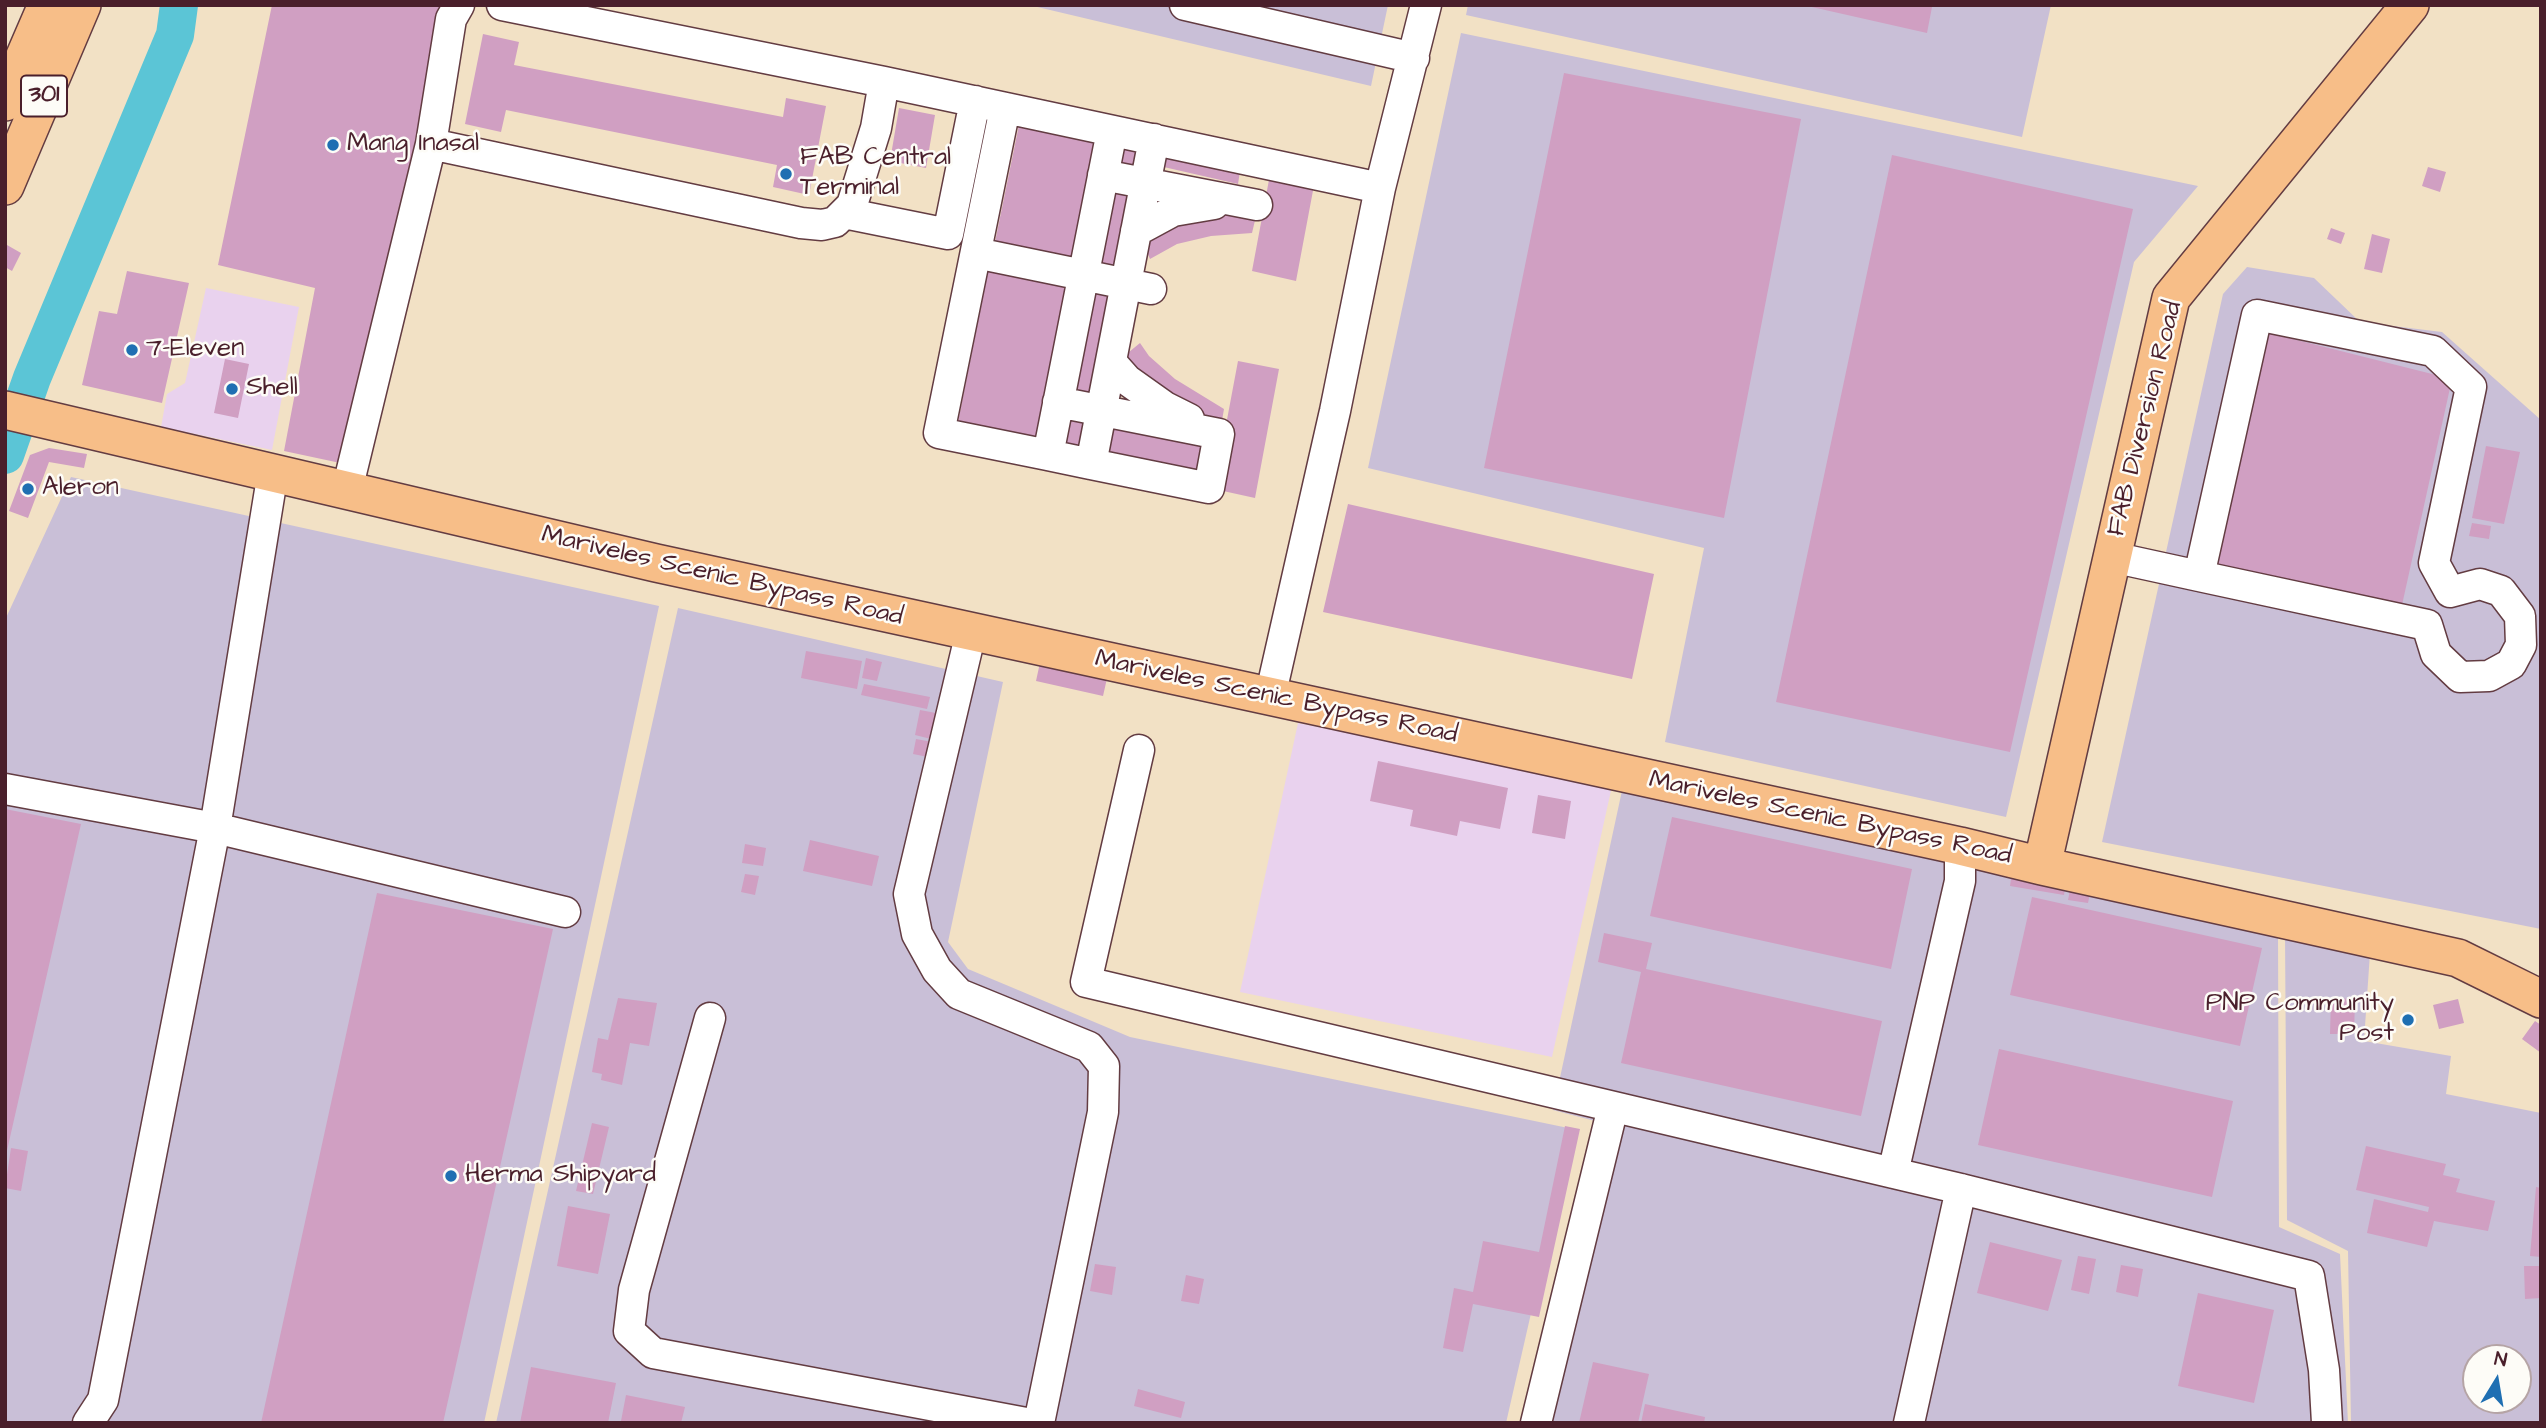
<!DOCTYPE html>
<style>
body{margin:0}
#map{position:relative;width:2546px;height:1428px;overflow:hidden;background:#f2e1c5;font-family:"Architects Daughter",sans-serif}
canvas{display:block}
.frame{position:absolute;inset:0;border:7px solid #4a1f2b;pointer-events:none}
.north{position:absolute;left:2462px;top:1344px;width:70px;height:70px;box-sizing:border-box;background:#fdfcf7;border:2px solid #b5a4a5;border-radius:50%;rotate:11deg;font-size:19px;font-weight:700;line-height:28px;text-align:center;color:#4a1f2b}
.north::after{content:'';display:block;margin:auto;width:24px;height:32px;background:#1f6fb2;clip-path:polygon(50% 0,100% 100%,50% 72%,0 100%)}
</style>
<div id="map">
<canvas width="2546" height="1428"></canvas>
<div class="frame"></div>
<div class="north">N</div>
</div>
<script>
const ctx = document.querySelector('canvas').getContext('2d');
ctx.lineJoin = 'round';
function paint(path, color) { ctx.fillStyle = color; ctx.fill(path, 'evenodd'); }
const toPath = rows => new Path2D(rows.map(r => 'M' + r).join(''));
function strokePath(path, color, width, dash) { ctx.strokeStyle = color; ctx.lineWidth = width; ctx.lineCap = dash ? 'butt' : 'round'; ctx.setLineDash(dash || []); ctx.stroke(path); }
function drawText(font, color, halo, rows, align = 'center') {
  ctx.font = font + ' "Architects Daughter",sans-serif'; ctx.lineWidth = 5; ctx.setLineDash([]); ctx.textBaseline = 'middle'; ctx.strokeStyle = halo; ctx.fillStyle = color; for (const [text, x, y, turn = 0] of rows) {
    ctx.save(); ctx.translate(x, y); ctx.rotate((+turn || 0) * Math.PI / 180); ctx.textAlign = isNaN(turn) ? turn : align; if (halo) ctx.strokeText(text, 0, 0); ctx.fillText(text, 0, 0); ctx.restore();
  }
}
const built = toPath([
 [206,288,299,307,272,450,161,427,167,394,185,383],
 [1298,723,1612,786,1552,1057,1240,992]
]);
const industrial = toPath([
 [1029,5,1388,5,1371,86],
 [1468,5,2051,5,2022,137,1466,15],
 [1461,33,2198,186,2134,262,2006,817,1665,742,1704,548,1368,468],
 [2247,267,2314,278,2360,322,2442,332,2541,420,2541,929,2102,842,2223,294],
 [71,477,659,606,484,1423,5,1423,5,620],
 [678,608,1003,682,948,942,968,969,1130,1037,1573,1129,1506,1423,496,1423],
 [1623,786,2278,934,2279,1227,2340,1254,2348,1423,1521,1423,1595,1121,1553,1110],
 [2285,935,2370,953,2364,1041,2451,1056,2446,1094,2541,1113,2541,1423,2351,1423,2348,1251,2287,1220],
 [2476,1358,2518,1358,2518,1400,2476,1400]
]);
const river = toPath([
 [5,455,32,378,175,35,179,5]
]);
const building = toPath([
 [272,5,447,5,345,464,284,451,315,288,218,265],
 [1803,5,1922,5,1932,7,1927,33],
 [483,34,519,42,514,65,783,117,786,98,826,106,809,195,773,187,777,165,506,110,501,132,465,124],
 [1564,73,1801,119,1724,518,1484,468],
 [899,108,935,115,926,168,890,161],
 [1020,120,1096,137,1071,260,995,242],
 [1116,140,1145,146,1139,175,1110,169],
 [1158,147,1241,165,1238,184,1155,165],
 [1892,155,2133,209,2010,752,1776,702],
 [2428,167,2446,172,2440,192,2422,186],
 [1271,169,1315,180,1296,281,1252,271],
 [1108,186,1137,193,1121,273,1092,267],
 [1211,211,1257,212,1252,233,1211,236,1177,244,1150,259,1141,238],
 [2331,228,2345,233,2341,244,2327,239],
 [2372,234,2390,239,2382,273,2364,269],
 [7,245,21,253,12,271,5,267],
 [127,271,189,283,162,403,82,385,99,311,117,314],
 [988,271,1067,288,1038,439,958,422],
 [1086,292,1117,298,1097,401,1066,395],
 [2265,332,2452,379,2400,614,2213,569],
 [1140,343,1149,356,1175,379,1224,409,1221,426,1168,400,1118,361],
 [225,359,249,364,238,418,214,413],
 [1238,361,1279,369,1255,498,1214,489],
 [1063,410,1095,416,1089,450,1057,443],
 [1108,418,1211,440,1205,474,1102,453],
 [2486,446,2520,452,2504,524,2472,518],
 [49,448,87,454,84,468,49,462,28,518,9,511,30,455],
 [1348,504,1654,574,1632,679,1323,612],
 [2472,523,2491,526,2489,539,2469,536],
 [806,651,862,661,857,689,801,678],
 [866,658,882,662,877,681,862,678],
 [1041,658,1108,674,1103,696,1036,681],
 [864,684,930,697,927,709,861,695],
 [920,710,936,713,931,739,915,735],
 [916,739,932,742,928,757,913,754],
 [1378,761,1508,788,1500,829,1460,821,1457,836,1410,826,1413,810,1370,801],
 [1538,795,1571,801,1565,839,1532,833],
 [5,809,81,824,6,1155,5,1154],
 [1672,817,1912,869,1891,969,1650,916],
 [810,840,879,856,872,886,803,871],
 [745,844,766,848,763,866,742,863],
 [2013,865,2067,874,2064,895,2010,886],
 [745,874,759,876,755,895,741,892],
 [2071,885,2091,888,2088,903,2068,900],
 [377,893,553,929,443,1423,261,1423],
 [2032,897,2262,948,2240,1046,2010,995],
 [1604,933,1652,943,1646,969,1882,1021,1861,1116,1621,1063,1641,972,1598,962],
 [618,998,657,1003,649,1046,630,1043,622,1085,601,1080,602,1074,592,1072,598,1038,608,1040],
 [2331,998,2355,999,2354,1034,2330,1034],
 [2458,999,2464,1023,2439,1029,2433,1005],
 [2535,1021,2541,1025,2541,1053,2522,1039],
 [1999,1049,2233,1101,2212,1197,1978,1145],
 [592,1123,609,1127,593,1194,576,1191],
 [1565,1126,1580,1129,1539,1317,1473,1304,1463,1352,1443,1348,1454,1288,1473,1292,1483,1241,1539,1252],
 [2366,1146,2446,1164,2443,1175,2460,1179,2456,1192,2495,1201,2488,1231,2434,1221,2427,1247,2367,1233,2374,1199,2428,1212,2429,1207,2356,1190],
 [11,1148,28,1151,21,1191,5,1188],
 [2536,1187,2541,1188,2541,1257,2530,1256],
 [568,1206,610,1214,598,1274,557,1266],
 [1990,1242,2062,1260,2048,1311,1977,1293],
 [2078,1256,2096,1259,2089,1294,2071,1290],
 [1095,1264,1116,1267,1112,1295,1090,1291],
 [2121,1265,2143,1269,2138,1297,2116,1292],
 [2524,1266,2541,1266,2541,1298,2525,1299],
 [1186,1275,1204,1279,1199,1304,1181,1301],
 [2198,1293,2274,1310,2254,1403,2178,1386],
 [1593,1362,1649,1374,1638,1423,1579,1423],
 [531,1367,616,1383,608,1423,520,1423],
 [1138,1389,1185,1402,1181,1418,1134,1406],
 [626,1395,685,1407,681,1423,621,1421],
 [1645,1404,1705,1417,1704,1423,1641,1423]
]);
const minor = toPath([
 [502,5,884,82,1380,188],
 [1185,5,1414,58],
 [1005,108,939,433,1048,455,1112,131],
 [431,144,801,223,822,225,835,222,852,205,876,128,884,82],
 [1103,175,1257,205],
 [844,213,948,234,975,101],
 [1136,231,1173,211,1214,204],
 [976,253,1151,289],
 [1111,362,1127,380,1165,407,1189,419],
 [1058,402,1219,434,1209,488,1091,464],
 [1048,455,1091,464,1154,139],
 [347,490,431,144,451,19,459,5],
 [2112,557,2199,576,2427,625,2436,654,2460,677,2489,676,2511,664,2521,645,2520,616,2501,591,2480,584,2450,592,2434,563,2471,387,2433,351,2257,315,2199,576],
 [971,632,909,894,917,934,937,970,959,994,1089,1047,1104,1066,1103,1112,1039,1423],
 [1270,697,1335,411,1380,188,1426,5],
 [1139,750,1086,982,1961,1189,2309,1276,2324,1370,2327,1423],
 [5,789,215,828,565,912],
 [710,1018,634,1290,629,1331,653,1353,1026,1423],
 [1893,1173,1960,881,1960,846],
 [88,1423,103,1400,215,828,273,472],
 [1536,1423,1613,1107],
 [1909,1423,1961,1189]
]);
const major = toPath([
 [5,102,47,5],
 [5,186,82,5],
 [5,410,656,563,1960,846,2042,866,2458,958,2541,999],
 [2042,866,2171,298,2410,5]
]);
const markers = [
 [333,145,7,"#1f6fb2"],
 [786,174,7,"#1f6fb2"],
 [132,350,7,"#1f6fb2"],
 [232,389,7,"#1f6fb2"],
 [28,489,7,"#1f6fb2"],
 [2408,1020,7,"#1f6fb2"],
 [451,1176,7,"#1f6fb2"]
];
const shields = [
 [44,96,46]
];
const shieldNames = [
 ["301",44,96]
];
const poiNames = [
 ["Mang Inasal",347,145],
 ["FAB Central",800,159],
 ["Terminal",800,189],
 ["7-Eleven",146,350],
 ["Shell",246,389],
 ["Aleron",42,489],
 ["PNP Community",2394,1005,"right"],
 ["Post",2394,1035,"right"],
 ["Herma Shipyard",465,1176]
];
const streetNames = [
 ["FAB Diversion Road",2146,419,-76],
 ["Mariveles Scenic Bypass Road",722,577,13],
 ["Mariveles Scenic Bypass Road",1276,698,12],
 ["Mariveles Scenic Bypass Road",1830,819,12]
];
paint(built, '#e9d2ee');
paint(industrial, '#c9bfd7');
strokePath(river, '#5bc5d6', 38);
paint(building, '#d09fc2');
strokePath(minor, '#633c42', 33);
strokePath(major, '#633c42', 40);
strokePath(minor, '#fff', 30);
strokePath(major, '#f7be88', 37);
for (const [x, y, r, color] of markers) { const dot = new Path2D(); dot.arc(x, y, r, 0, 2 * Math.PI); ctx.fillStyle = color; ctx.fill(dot); strokePath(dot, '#fdfcf7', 2.5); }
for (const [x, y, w] of shields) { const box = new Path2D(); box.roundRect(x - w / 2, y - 20.5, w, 41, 5); ctx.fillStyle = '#fdfcf7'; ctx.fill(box); strokePath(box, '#4a1f2b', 2); }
drawText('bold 24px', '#4a1f2b', null, shieldNames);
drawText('26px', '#4a1f2b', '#fdfcf7', poiNames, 'left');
drawText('26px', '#4a1f2b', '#fdfcf7', streetNames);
</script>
